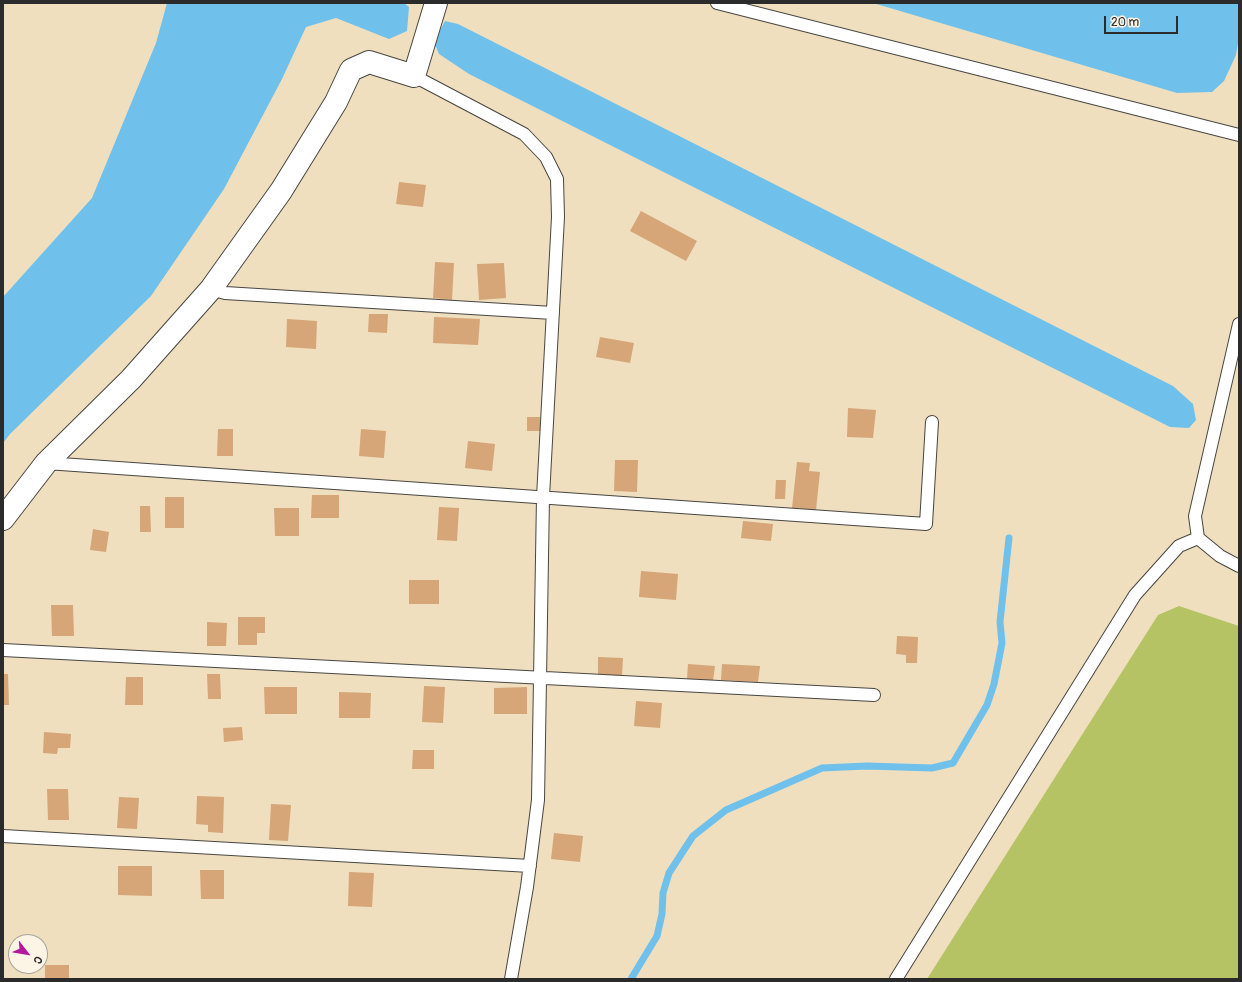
<!DOCTYPE html>
<meta charset="utf-8">
<style>
body{margin:0}
#map{position:relative;width:1242px;height:982px;overflow:hidden;background:#efdfbf;font-family:Pangolin,sans-serif}
canvas{display:block}
.frame{position:absolute;inset:0;border:4px solid #2b2b2b;pointer-events:none}
.north{position:absolute;left:8px;top:934px;width:40px;height:40px;box-sizing:border-box;background:#fcf5e5;border:1px solid #a8a49b;border-radius:50%;rotate:121deg;font-size:11px;font-weight:700;line-height:16px;text-align:center;color:#2b2b2b}
.north::after{content:'';display:block;margin:auto;width:14px;height:18px;background:#b5179e;clip-path:polygon(50% 0,100% 100%,50% 72%,0 100%)}
.scale{position:absolute;left:1104px;top:16px;width:74px;height:18px;box-sizing:border-box;border:2px solid #2b2b2b;border-top:0;padding-left:5px;font-size:12px;line-height:14px;white-space:nowrap;color:#2b2b2b;-webkit-text-stroke:3px #fcf5e5;paint-order:stroke}
</style>
<div id="map">
<canvas width="1242" height="982"></canvas>
<div class="frame"></div>
<div class="north">С</div>
<div class="scale">20 m</div>
</div>
<script>
const ctx = document.querySelector('canvas').getContext('2d');
ctx.lineJoin = 'round';
function paint(path, color) { ctx.fillStyle = color; ctx.fill(path, 'evenodd'); }
const toPath = rows => new Path2D(rows.map(r => 'M' + r).join(''));
function strokePath(path, color, width, dash) { ctx.strokeStyle = color; ctx.lineWidth = width; ctx.lineCap = dash ? 'butt' : 'round'; ctx.setLineDash(dash || []); ctx.stroke(path); }
const green = toPath([
 [1179,606,1239,626,1239,979,927,979,1158,615]
]);
const water = toPath([
 [167,3,404,3,409,7,407,31,389,39,336,18,306,27,282,79,224,189,151,296,10,434,3,443,3,297,92,198,156,43],
 [873,3,1239,3,1239,37,1236,55,1224,81,1212,92,1177,93],
 [445,21,458,24,1173,386,1193,404,1196,420,1189,428,1170,427,469,74,439,54,434,42]
]);
const stream = toPath([
 [631,979,657,936,662,914,663,893,669,873,693,836,726,810,822,768,867,766,932,768,953,763,987,705,994,684,1002,643,1000,622,1009,538]
]);
const building = toPath([
 [399,182,426,185,423,207,396,204],
 [641,211,697,241,686,261,630,231],
 [435,262,454,263,452,300,433,298],
 [504,263,506,298,479,300,477,264],
 [369,314,388,314,387,333,368,332],
 [434,317,480,319,478,345,433,343],
 [287,319,317,321,316,349,286,347],
 [600,337,634,343,630,363,596,357],
 [848,408,876,410,873,438,847,437],
 [527,417,540,417,540,431,527,431],
 [218,429,233,429,233,456,217,456],
 [361,429,386,431,384,458,359,456],
 [468,441,495,444,492,471,465,468],
 [615,460,638,460,637,492,614,491],
 [797,462,810,463,809,471,820,472,816,510,792,508],
 [776,480,786,480,785,499,775,499],
 [312,495,339,495,339,518,311,518],
 [165,497,184,497,184,528,165,528],
 [140,506,150,506,151,532,140,532],
 [439,507,459,508,457,541,437,540],
 [274,508,299,508,299,536,275,536],
 [743,521,773,524,771,541,741,538],
 [93,529,109,532,106,552,90,550],
 [641,571,678,574,676,600,639,597],
 [409,580,439,580,439,604,409,604],
 [51,605,73,605,74,636,52,636],
 [238,617,265,617,265,633,257,633,257,645,238,645],
 [207,622,227,623,226,646,207,646],
 [897,636,918,637,917,663,906,663,906,655,896,654],
 [598,657,623,658,622,676,598,675],
 [688,664,715,666,713,681,687,679],
 [722,664,760,666,758,682,721,680],
 [3,674,8,674,9,705,3,705],
 [207,674,220,674,221,699,208,699],
 [126,677,143,677,143,705,125,705],
 [424,686,445,687,443,723,422,722],
 [264,687,297,687,297,714,265,714],
 [527,687,527,714,494,714,494,688],
 [339,692,371,693,370,718,339,718],
 [636,701,662,703,660,728,634,726],
 [242,727,243,740,224,742,223,728],
 [44,732,71,734,70,748,58,748,57,754,43,753],
 [413,750,434,750,434,769,412,769],
 [47,789,68,789,69,820,48,820],
 [197,796,224,797,223,833,208,832,208,825,196,824],
 [119,797,139,798,137,829,117,828],
 [271,804,291,805,288,841,269,840],
 [554,833,583,836,580,862,551,859],
 [118,866,152,866,152,896,118,895],
 [200,870,224,870,224,899,201,899],
 [349,872,374,873,372,907,348,906],
 [45,965,69,965,69,979,45,979]
]);
const lane = toPath([
 [717,3,1239,135],
 [414,76,524,134,546,157,557,179,558,217,543,497,538,800,527,887,511,979],
 [211,289,225,293,553,313],
 [1239,324,1195,516,1198,538,1220,556,1239,566],
 [46,463,926,524,932,422],
 [3,650,874,695],
 [3,836,530,866],
 [896,979,1135,595,1179,546,1198,538]
]);
const street = toPath([
 [3,519,46,463,131,379,211,289,281,191,336,102,351,70,369,62,414,76,436,3]
]);
paint(green, '#b6c365');
paint(water, '#6fc1eb');
strokePath(stream, '#6fc1eb', 7);
paint(building, '#d6a578');
strokePath(lane, '#484641', 14);
strokePath(street, '#484641', 24);
strokePath(lane, '#fff', 12);
strokePath(street, '#fff', 22);
</script>
